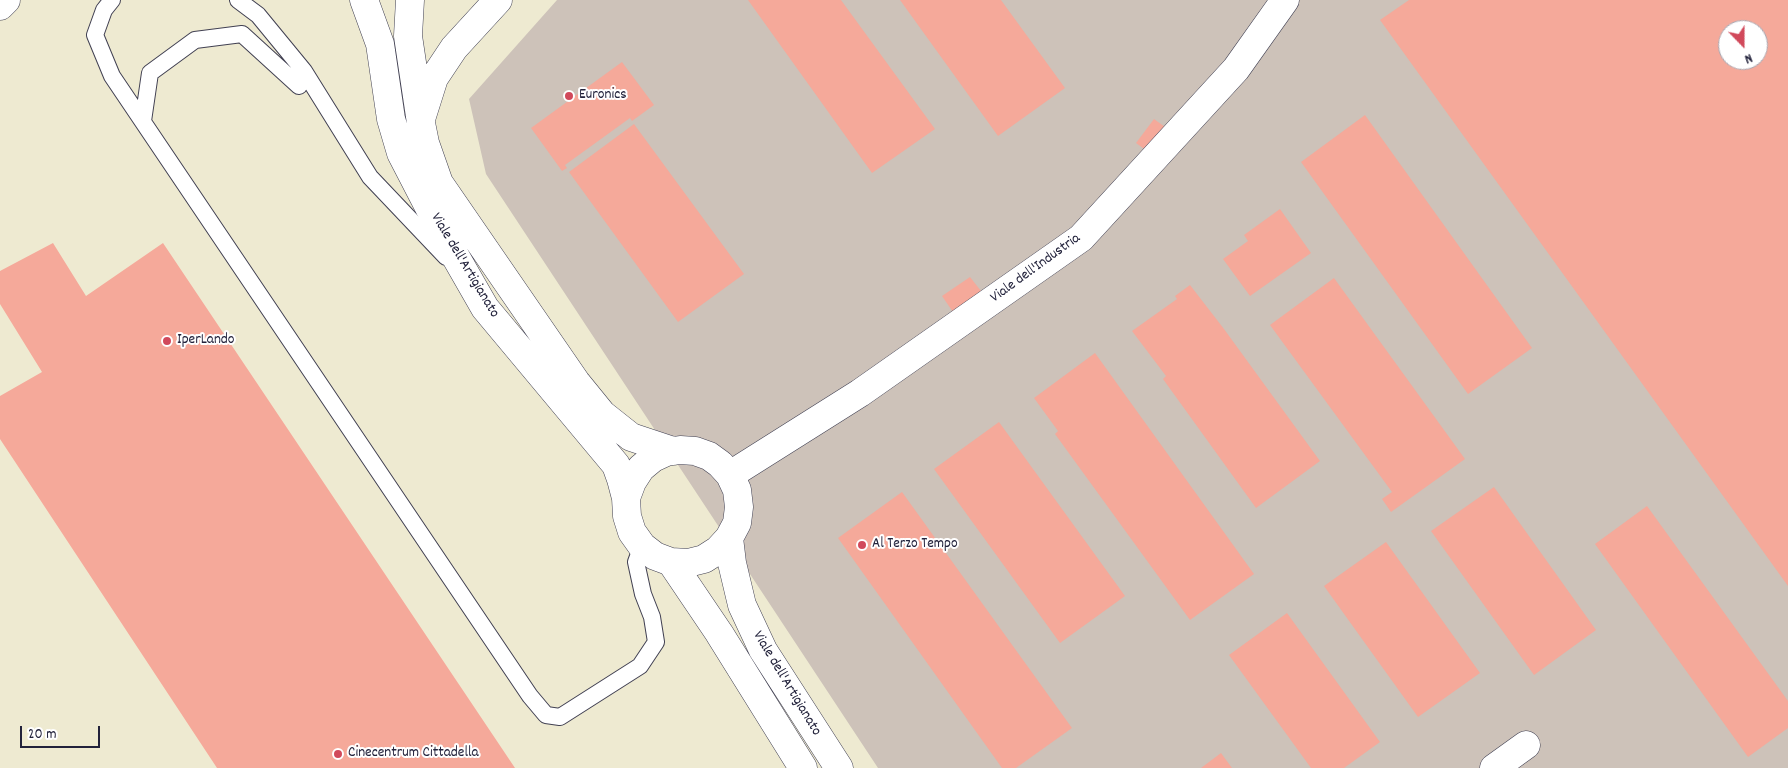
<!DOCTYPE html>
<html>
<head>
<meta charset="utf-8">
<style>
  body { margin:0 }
  #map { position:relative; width:1788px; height:768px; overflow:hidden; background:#eeead1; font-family:Dekko,sans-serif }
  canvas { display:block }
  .north { position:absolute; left:1718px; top:20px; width:50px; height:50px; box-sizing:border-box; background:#fff; border:1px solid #a7a7b1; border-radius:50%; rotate:158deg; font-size:14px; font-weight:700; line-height:20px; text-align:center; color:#22223b }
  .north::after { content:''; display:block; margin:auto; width:18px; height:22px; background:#d1495b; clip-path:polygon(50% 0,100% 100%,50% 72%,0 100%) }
  .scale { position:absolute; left:20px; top:726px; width:80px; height:22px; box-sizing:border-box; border:2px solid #22223b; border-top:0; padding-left:6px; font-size:15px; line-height:18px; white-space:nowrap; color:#22223b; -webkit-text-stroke:4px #fff; paint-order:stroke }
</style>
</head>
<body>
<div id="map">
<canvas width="1788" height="768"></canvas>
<div class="north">N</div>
<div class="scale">20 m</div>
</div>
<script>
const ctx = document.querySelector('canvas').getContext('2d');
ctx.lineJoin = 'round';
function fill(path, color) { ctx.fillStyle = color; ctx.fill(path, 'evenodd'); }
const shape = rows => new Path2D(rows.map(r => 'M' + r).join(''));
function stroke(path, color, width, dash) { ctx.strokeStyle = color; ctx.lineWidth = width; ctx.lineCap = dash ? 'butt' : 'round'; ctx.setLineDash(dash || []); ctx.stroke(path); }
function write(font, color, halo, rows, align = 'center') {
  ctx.font = font + ' Dekko,sans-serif'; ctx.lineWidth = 4; ctx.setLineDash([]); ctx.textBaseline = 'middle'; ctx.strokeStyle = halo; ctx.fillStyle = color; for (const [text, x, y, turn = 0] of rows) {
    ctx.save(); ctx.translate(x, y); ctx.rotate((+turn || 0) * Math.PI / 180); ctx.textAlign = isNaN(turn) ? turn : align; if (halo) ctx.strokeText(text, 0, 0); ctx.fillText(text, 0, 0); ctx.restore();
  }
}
fill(shape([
  [557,0,1788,0,1788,768,878,768,486,174,469,99],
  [1728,30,1758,30,1758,60,1728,60]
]), '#cdc2b9');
fill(shape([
  [748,0,841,0,935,129,872,173],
  [900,0,1001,0,1065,88,998,136],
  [1409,0,1788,0,1788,586,1380,20],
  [1728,30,1758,30,1758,60,1728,60],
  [622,62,654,105,632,121,630,118,565,165,567,168,562,171,531,128],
  [1365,115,1532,348,1468,394,1301,162],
  [1154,119,1165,127,1147,151,1136,143],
  [634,124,744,274,678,322,569,172],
  [1280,209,1311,253,1250,296,1223,259,1248,241,1244,235],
  [53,243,86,296,163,243,515,768,217,768,0,439,0,396,42,372,0,304,0,271],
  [970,277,981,291,953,312,942,296],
  [1334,278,1465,459,1391,512,1382,499,1392,492,1270,325],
  [1190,285,1224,329,1320,461,1256,508,1163,379,1166,376,1132,331,1177,299,1175,296],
  [1095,353,1254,574,1190,620,1055,434,1058,431,1034,398],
  [999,422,1125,596,1060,643,934,469],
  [1494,487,1596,630,1534,675,1431,531],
  [902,492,1072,728,1016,768,1002,768,838,538],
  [1647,506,1788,701,1788,728,1748,757,1595,544],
  [1386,542,1480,673,1418,717,1324,586],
  [1287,613,1380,742,1344,768,1311,768,1229,655],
  [1221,753,1232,768,1201,768]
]), '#f5a99a');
const lane = shape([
  [112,0,104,10,95,35,112,76,530,696,546,715,560,717,640,666,656,642,652,617,643,594,636,562,642,546],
  [238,0,258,15,304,71,370,177,446,257],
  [143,121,150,73,195,40,242,34,299,86]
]);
const street = shape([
  [364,0,380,44,391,119,401,153,446,240,485,308,616,465,621,479,626,498],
  [410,0,408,36,421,123,425,143,439,183,576,382,602,414,631,437,673,451],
  [422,116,434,78,454,48,498,0],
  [730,475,860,393,1081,238,1236,69,1285,0],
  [729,538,718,550,704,559,688,563,671,562,655,556,642,546,632,532,627,516,626,498,632,482,641,468,653,458,666,452,680,450,695,451,709,456,720,464,730,475,737,490,739,507,737,523,729,538,732,563,742,605,763,650,839,768],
  [671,562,719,633,803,768],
  [1494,768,1526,745]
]);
const primary = shape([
  [0,6,6,0]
]);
stroke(lane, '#414052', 18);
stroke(street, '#414052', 29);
stroke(primary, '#414052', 29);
stroke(lane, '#fff', 16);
stroke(street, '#fff', 28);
stroke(primary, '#fff', 28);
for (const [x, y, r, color] of [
  [569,96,5,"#d1495b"],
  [167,341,5,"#d1495b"],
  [862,545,5,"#d1495b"],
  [338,754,5,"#d1495b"]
]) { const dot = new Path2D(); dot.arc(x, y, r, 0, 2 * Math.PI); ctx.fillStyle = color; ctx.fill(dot); stroke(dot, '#fff', 2); }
write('15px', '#22223b', '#fff', [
  ["Euronics",579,96],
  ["IperLando",177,341],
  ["Al Terzo Tempo",872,545],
  ["Cinecentrum Cittadella",348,754]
], 'left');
write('15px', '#22223b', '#fff', [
  ["Viale dell'Artigianato",464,266,59],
  ["Viale dell'Industria",1036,269,-36],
  ["Viale dell'Artigianato",786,684,59]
]);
</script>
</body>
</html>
